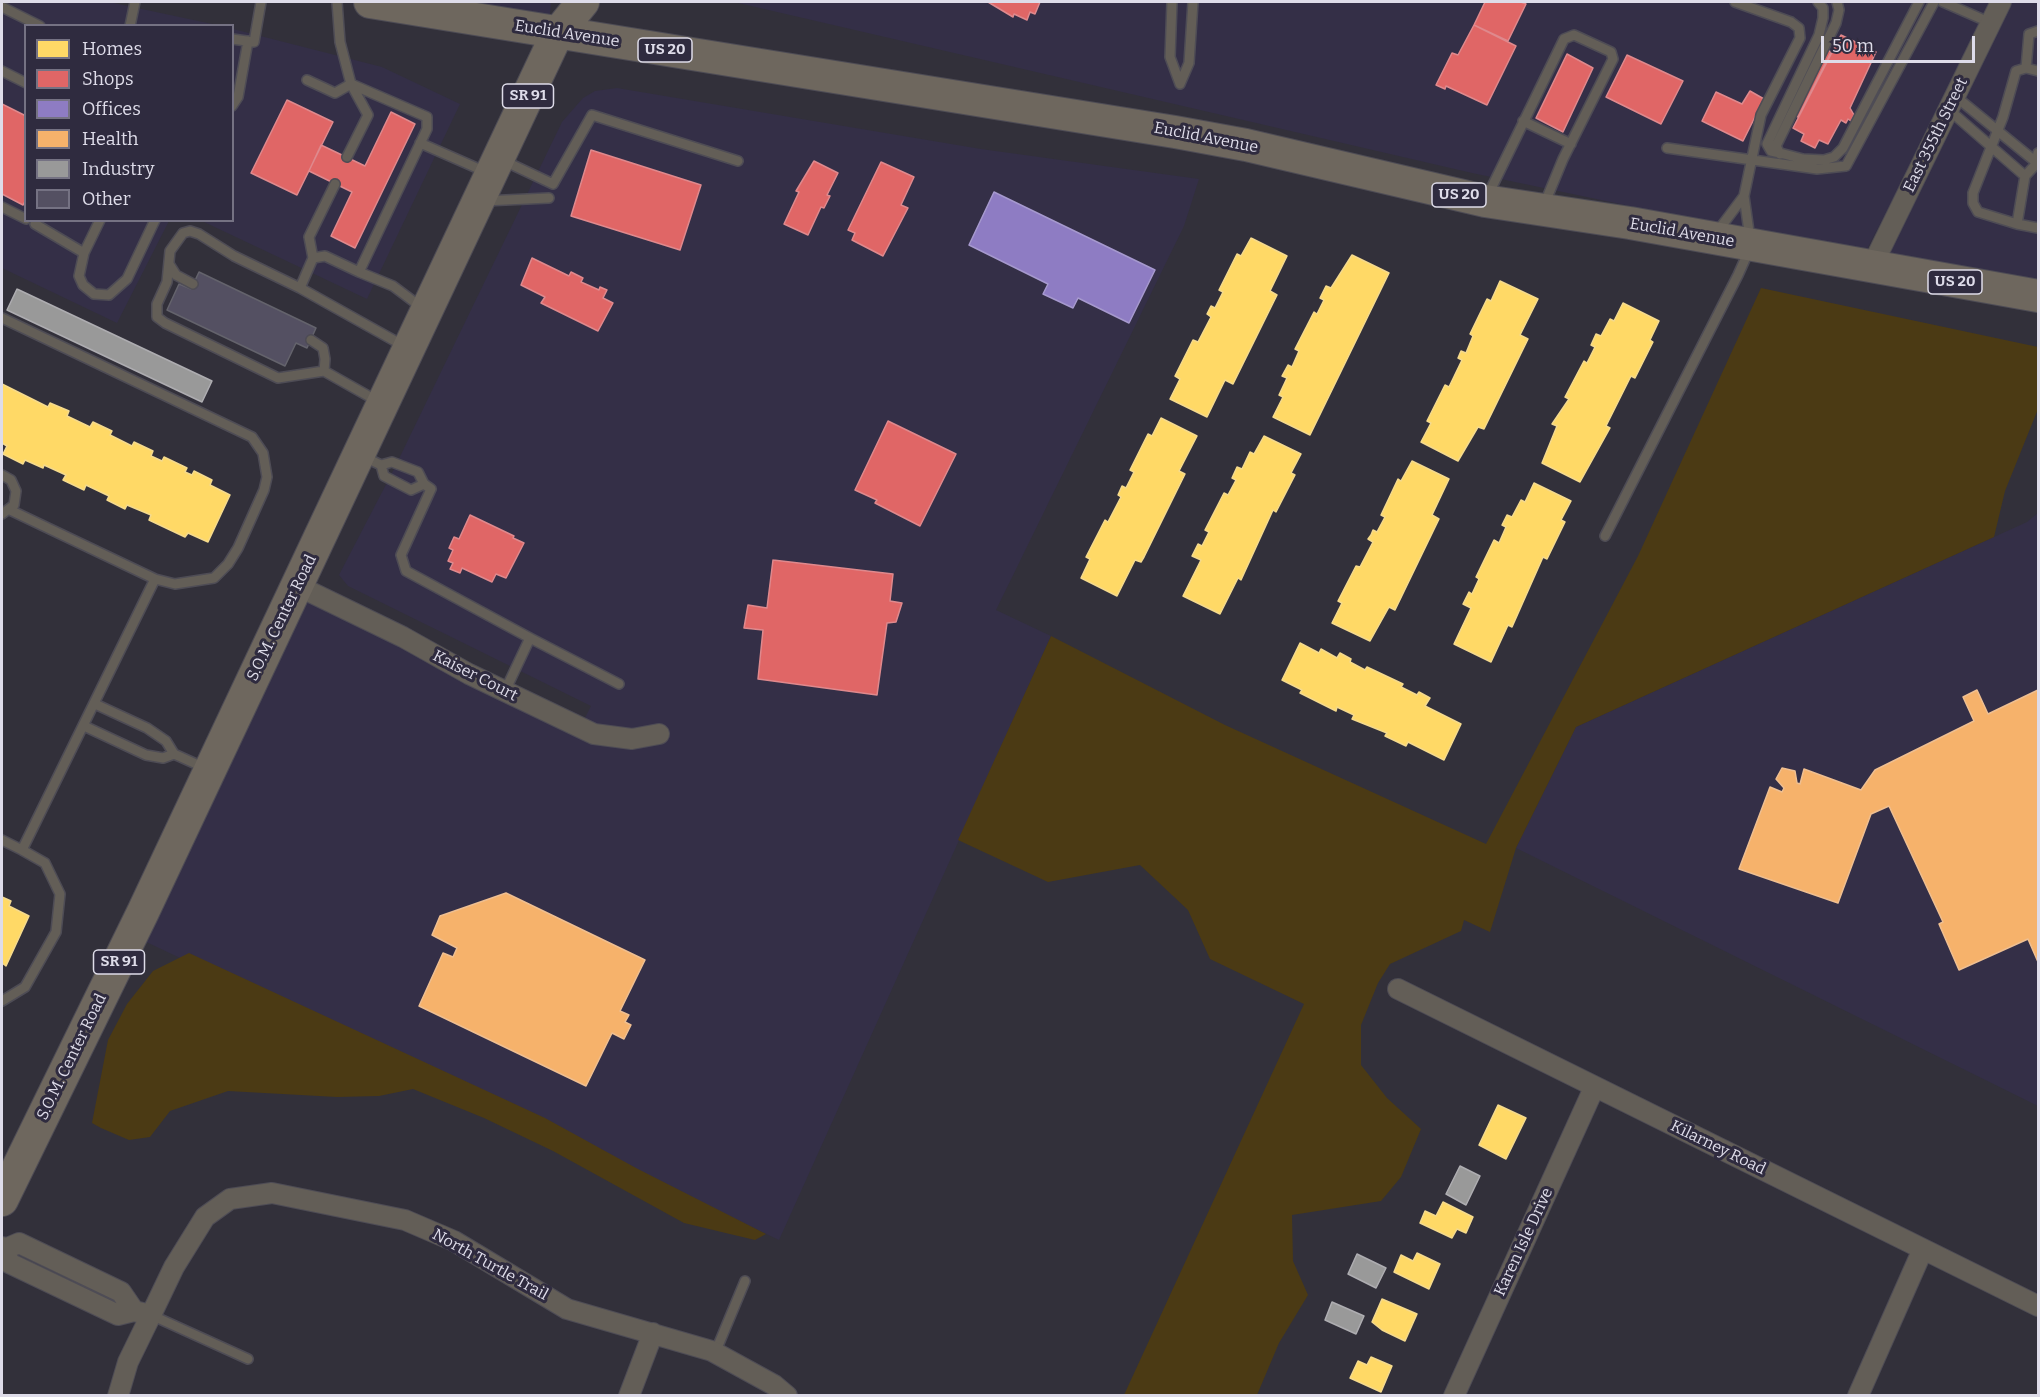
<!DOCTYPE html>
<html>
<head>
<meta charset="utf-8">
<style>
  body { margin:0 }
  #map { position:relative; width:2040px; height:1397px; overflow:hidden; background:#32303a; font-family:Bitter,serif }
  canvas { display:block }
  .frame { position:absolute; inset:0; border:3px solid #dedce9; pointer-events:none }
  .legend { position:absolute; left:24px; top:24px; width:210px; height:198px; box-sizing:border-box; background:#2f2b3f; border:2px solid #757283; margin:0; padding:8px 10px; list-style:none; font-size:18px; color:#dedce9 }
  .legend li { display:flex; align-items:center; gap:12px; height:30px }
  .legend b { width:30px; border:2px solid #757283 }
  .scale { position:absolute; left:1821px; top:36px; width:154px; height:27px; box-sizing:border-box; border:3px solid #dedce9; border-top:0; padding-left:8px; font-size:18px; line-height:21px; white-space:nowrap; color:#dedce9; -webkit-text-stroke:4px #2f2b3f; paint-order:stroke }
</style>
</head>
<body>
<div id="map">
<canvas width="2040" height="1397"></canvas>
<div class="frame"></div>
<ul class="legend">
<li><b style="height:16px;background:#ffd966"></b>Homes</li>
<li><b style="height:16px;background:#e06666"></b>Shops</li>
<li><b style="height:16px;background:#8e7cc3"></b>Offices</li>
<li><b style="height:16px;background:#f6b26b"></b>Health</li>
<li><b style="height:16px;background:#999"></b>Industry</li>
<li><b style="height:16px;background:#545062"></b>Other</li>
</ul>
<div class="scale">50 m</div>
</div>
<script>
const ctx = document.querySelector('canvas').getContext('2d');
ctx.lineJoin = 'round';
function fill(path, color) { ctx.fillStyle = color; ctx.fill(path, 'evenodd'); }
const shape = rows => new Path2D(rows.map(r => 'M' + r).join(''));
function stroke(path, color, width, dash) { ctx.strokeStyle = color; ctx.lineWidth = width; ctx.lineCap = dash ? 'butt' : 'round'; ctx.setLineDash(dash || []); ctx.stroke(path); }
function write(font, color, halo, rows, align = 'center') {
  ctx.font = font + ' Bitter,serif'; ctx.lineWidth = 6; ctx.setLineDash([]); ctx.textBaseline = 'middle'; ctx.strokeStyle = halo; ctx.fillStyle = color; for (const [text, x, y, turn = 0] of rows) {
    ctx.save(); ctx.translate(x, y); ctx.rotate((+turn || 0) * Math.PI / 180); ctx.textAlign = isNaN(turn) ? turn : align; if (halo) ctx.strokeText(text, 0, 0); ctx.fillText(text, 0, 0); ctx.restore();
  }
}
fill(shape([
  [2,2,109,2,217,25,26,26,26,220,169,221,117,323,2,268],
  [407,2,551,2,549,26],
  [734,2,1995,2,1864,255,1472,173],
  [1996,2,2038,2,2038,283,1888,258,2006,14],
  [233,29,382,67,460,104,367,299,202,221,232,220],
  [617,88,981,149,1199,179,1184,226,996,610,1051,636,779,1240,142,940,302,596,578,732,591,706,348,586,339,575,393,471,562,122,583,98,595,91],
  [2038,513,2038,1106,1516,848,1576,727,2027,522]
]), '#342f47');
fill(shape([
  [1761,288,2038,347,2038,409,2005,491,1994,537,1576,727,1516,848,1490,932,1464,920,1461,931,1390,964,1378,983,1361,1025,1361,1065,1387,1098,1421,1129,1401,1177,1381,1201,1292,1215,1293,1261,1308,1295,1279,1343,1257,1395,1124,1395,1304,1004,1210,959,1188,910,1140,865,1048,882,958,840,1051,636,1225,725,1486,844,1638,556],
  [189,953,545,1118,636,1168,766,1234,755,1240,684,1223,553,1151,484,1118,413,1089,379,1096,337,1097,228,1091,170,1111,150,1137,129,1140,101,1128,92,1123,108,1040,127,1004,153,971]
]), '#4b3a14');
const homes = shape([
  [1251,238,1287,256,1270,291,1277,295,1233,384,1225,380,1207,417,1170,399,1180,379,1175,376,1193,340,1198,342,1211,317,1207,314,1211,306,1215,308,1223,292,1219,290,1237,254,1241,256,1251,238],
  [1352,255,1389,273,1310,435,1273,417,1283,397,1279,395,1287,378,1282,376,1288,365,1292,367,1299,351,1295,349,1314,312,1317,314,1324,300,1320,298,1326,286,1331,288,1352,255],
  [1500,281,1538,299,1520,335,1528,339,1484,429,1478,427,1458,461,1421,442,1431,423,1427,421,1445,385,1449,387,1462,360,1458,358,1461,351,1466,353,1473,336,1470,334,1487,299,1491,301,1500,281],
  [1623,303,1659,321,1650,340,1653,342,1635,378,1631,376,1606,426,1610,428,1580,482,1542,463,1557,426,1552,424,1569,399,1565,397,1584,361,1587,363,1595,347,1591,345,1596,334,1601,336,1610,319,1614,321,1623,303],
  [2,384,48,407,50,403,69,411,67,416,90,427,93,422,112,431,110,435,132,446,134,442,153,451,151,456,162,461,164,457,187,468,185,472,192,475,194,471,212,480,210,485,230,495,208,542,188,533,185,537,149,520,151,515,127,505,125,509,107,500,109,496,86,485,84,490,63,480,66,475,44,465,43,468,25,460,23,464,3,454,7,446,2,443,2,384],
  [1161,418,1197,436,1179,471,1185,474,1144,557,1141,562,1135,560,1117,596,1081,578,1090,559,1086,557,1105,520,1108,522,1121,497,1118,495,1122,486,1126,488,1134,472,1130,470,1148,434,1152,436,1161,418],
  [1264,436,1301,454,1291,473,1295,475,1276,512,1273,510,1241,580,1238,578,1220,614,1183,596,1201,560,1192,556,1198,544,1202,546,1209,532,1205,530,1224,493,1228,495,1236,480,1232,478,1237,467,1242,469,1250,452,1254,454,1264,436],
  [1412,461,1449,479,1432,515,1439,519,1395,610,1389,607,1370,641,1332,623,1342,603,1338,601,1356,566,1360,567,1373,542,1368,539,1371,535,1373,530,1377,532,1385,517,1381,515,1398,479,1401,481,1412,461],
  [1534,483,1571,501,1561,520,1565,522,1547,559,1543,557,1512,627,1508,625,1491,662,1454,644,1471,608,1463,604,1469,592,1472,594,1479,579,1476,577,1494,540,1499,543,1506,527,1502,525,1507,515,1512,517,1521,500,1525,502,1534,483],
  [1300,643,1319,653,1321,649,1337,658,1340,653,1351,659,1350,662,1365,670,1367,667,1403,684,1401,687,1417,695,1419,692,1430,698,1425,706,1461,724,1444,760,1408,742,1406,746,1385,736,1387,733,1352,719,1354,715,1337,707,1336,711,1300,693,1302,690,1282,680,1300,643],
  [2,897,11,901,9,906,29,916,6,966,2,963,2,897],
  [1498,1105,1526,1118,1506,1159,1479,1145,1498,1105],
  [1443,1202,1473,1217,1466,1233,1457,1229,1452,1238,1420,1223,1425,1211,1436,1216,1443,1202],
  [1417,1253,1440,1264,1429,1289,1394,1272,1401,1255,1413,1261,1417,1253],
  [1382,1299,1417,1314,1405,1341,1382,1330,1372,1322,1382,1299],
  [1371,1357,1392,1366,1381,1392,1350,1378,1358,1361,1367,1365,1371,1357]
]);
fill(homes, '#ffd966');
stroke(homes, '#f5da8d', 1.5);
const shops = shape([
  [988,2,1040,2,1035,14,1030,12,1027,20,1014,14,1013,17,988,2],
  [1485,2,1521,2,1526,4,1508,41,1474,25,1485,2],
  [1474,25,1516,46,1487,105,1446,86,1445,89,1436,85,1452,53,1458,55,1474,25],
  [1841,35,1876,52,1850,108,1854,115,1851,121,1848,119,1846,123,1841,120,1828,144,1819,140,1815,148,1801,141,1804,134,1793,128,1841,35],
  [1813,43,1831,52,1798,117,1782,109,1813,43],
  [1567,54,1593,68,1563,132,1536,118,1567,54],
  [1627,55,1683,81,1661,124,1606,97,1627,55],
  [1750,91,1764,99,1743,141,1702,121,1716,92,1742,104,1750,91],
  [287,100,333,122,297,195,251,173,287,100],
  [2,104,26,116,26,200,23,205,2,194,2,104],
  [391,112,415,124,355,248,331,236,352,192,309,171,321,145,365,166,391,112],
  [591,150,701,185,680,250,571,216,591,150],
  [814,161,838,173,827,195,830,196,824,208,821,207,808,235,784,224,799,192,796,191,814,161],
  [881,162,914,177,901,205,908,208,883,256,852,240,855,233,848,230,881,162],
  [532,258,569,276,571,272,583,278,581,282,599,290,600,287,607,290,603,298,613,303,598,331,541,303,545,297,521,285,532,258],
  [888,421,956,454,920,526,875,503,877,500,855,490,888,421],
  [470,515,514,536,513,538,524,543,506,578,496,574,492,582,462,568,460,573,450,569,453,563,448,561,453,550,449,548,454,537,459,539,470,515],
  [773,560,893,574,890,601,902,603,896,622,887,623,877,695,758,679,763,630,744,628,748,605,767,608,773,560]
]);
fill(shops, '#e06666');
stroke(shops, '#df898d', 1.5);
const offices = shape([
  [994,192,1155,270,1129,323,1078,298,1073,308,1043,294,1048,284,969,245,994,192]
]);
fill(offices, '#8e7cc3');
stroke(offices, '#a699ce', 1.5);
const health = shape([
  [1977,690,1988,714,2038,690,2038,962,2028,939,1959,970,1939,924,1943,922,1889,806,1871,814,1838,903,1739,869,1770,787,1782,792,1784,788,1776,779,1782,768,1795,771,1797,783,1800,784,1804,769,1861,790,1875,770,1974,721,1963,697,1977,690],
  [506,893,645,960,620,1011,629,1015,625,1022,631,1025,624,1039,612,1033,586,1086,419,1006,443,953,453,957,457,948,432,935,440,916,506,893]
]);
fill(health, '#f6b26b');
stroke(health, '#efbf91', 1.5);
const industry = shape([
  [17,289,212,381,202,402,7,310,17,289],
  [1460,1166,1480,1176,1466,1205,1446,1194,1460,1166],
  [1357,1254,1386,1268,1376,1288,1348,1274,1357,1254],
  [1332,1302,1364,1316,1356,1334,1325,1320,1332,1302]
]);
fill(industry, '#999');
stroke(industry, '#aeadb1', 1.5);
const building = shape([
  [199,272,316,328,307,348,296,343,285,366,167,310,179,284,191,289,199,272]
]);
fill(building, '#545062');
stroke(building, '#64636c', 1.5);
const service = shape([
  [337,2,340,42,351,84,427,117,427,129,359,272,393,286,421,307],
  [1172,2,1170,57,1180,84],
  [1818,2,1823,8,1823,18,1819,35,1767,144,1771,151,1780,153,1803,159,1824,160,1834,157,1843,148,1919,2],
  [1943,2,1991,23],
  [2,7,40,26],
  [130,26,135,2],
  [232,39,254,42,261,2],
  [2026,68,2029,34,2038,31],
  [2,71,26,83],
  [307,80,335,93,351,84,368,115,347,157],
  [1180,84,1189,63,1193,2],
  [1955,96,2036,162,2038,153],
  [232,106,238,97,248,41],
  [1948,109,2025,176],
  [1523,121,1571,144],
  [420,143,486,172],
  [1667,148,1817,169,1846,166,1934,2],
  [1780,154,1776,146,1779,140,1836,23,1839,10,1837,2],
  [502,160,553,184,592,115,738,161],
  [2038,162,2025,176,2017,224,2038,228],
  [1488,195,1564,39,1574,35,1611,52,1613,59,1563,159,1544,205],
  [484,201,549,198],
  [2,207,26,219],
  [35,224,84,253,100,220],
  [2017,224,1978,212,1973,203,1973,193,2003,117,2016,71,2026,68,2038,71],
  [1717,232,1744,196],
  [84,253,79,276,83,285,94,294,109,295,127,279,155,220],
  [313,258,309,237,335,184],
  [169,264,176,275,193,284],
  [300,288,313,258,325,256,359,272],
  [2,318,252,437,263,453,267,477,264,490,238,548,228,564,214,578,175,584,155,579],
  [311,340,323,348,325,359,324,371],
  [379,402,324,371,278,378,165,323,157,317,157,304,167,282,170,251,183,233,190,231,199,234,234,256,300,288,404,346],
  [362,456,381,465,392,462,418,472,424,484,411,490,384,476,381,465],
  [2,475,11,480,16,491,14,505,2,514],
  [424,484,431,489,401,555,406,571,530,638,505,691],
  [1605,536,1738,275,1751,246,1744,196,1761,115,1800,38,1799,28,1791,22,1735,2],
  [530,638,619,684],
  [95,704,147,728,166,741,174,754,205,768],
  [84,726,146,755,163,758,174,754],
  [2,840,22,850,155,579,10,510],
  [2,1001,25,987,56,932,60,894,45,863,22,850],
  [151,1315,248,1359],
  [715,1353,745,1281]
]);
const minor = shape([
  [1871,268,2001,2],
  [298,586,403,637,469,674,594,734,632,739,659,734],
  [1398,989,2038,1306],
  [2,1247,5,1249,9,1263,118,1315,134,1311,151,1315,174,1267,205,1217,230,1199,272,1193,405,1220,454,1241,567,1309,712,1351,774,1385,787,1396],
  [5,1249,19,1243,121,1292,134,1311],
  [118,1396,128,1362,151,1315],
  [629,1396,653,1333],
  [1454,1396,1594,1088],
  [1858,1396,1923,1249]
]);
const primary = shape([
  [370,2,1175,132,1246,145,1485,201,1630,223,2038,296],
  [2,1200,143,912,557,34,583,2]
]);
stroke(service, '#4e4c55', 12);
stroke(minor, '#4e4c55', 22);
stroke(primary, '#4e4c55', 34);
stroke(service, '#635e57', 9);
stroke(minor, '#635e57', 20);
stroke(primary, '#6e675e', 32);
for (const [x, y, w] of [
  [665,50,54],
  [528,96,51],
  [1459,195,54],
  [1955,282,54],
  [119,962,51]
]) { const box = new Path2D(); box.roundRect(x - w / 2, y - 12, w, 24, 4.5); ctx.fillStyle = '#2f2b3f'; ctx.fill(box); stroke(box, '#dedce9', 1.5); }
write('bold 15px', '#dedce9', null, [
  ["US 20",665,50],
  ["SR 91",528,96],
  ["US 20",1459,195],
  ["US 20",1955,282],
  ["SR 91",119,962]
]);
write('16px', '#dedce9', '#2f2b3f', [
  ["Euclid Avenue",567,34,9],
  ["East 355th Street",1936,135,-64],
  ["Euclid Avenue",1206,138,11],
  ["Euclid Avenue",1682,233,10],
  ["S.O.M. Center Road",282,618,-64],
  ["Kaiser Court",475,676,27],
  ["S.O.M. Center Road",72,1057,-64],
  ["Kilarney Road",1718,1148,26],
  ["Karen Isle Drive",1524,1242,-65],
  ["North Turtle Trail",490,1265,29]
]);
</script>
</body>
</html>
